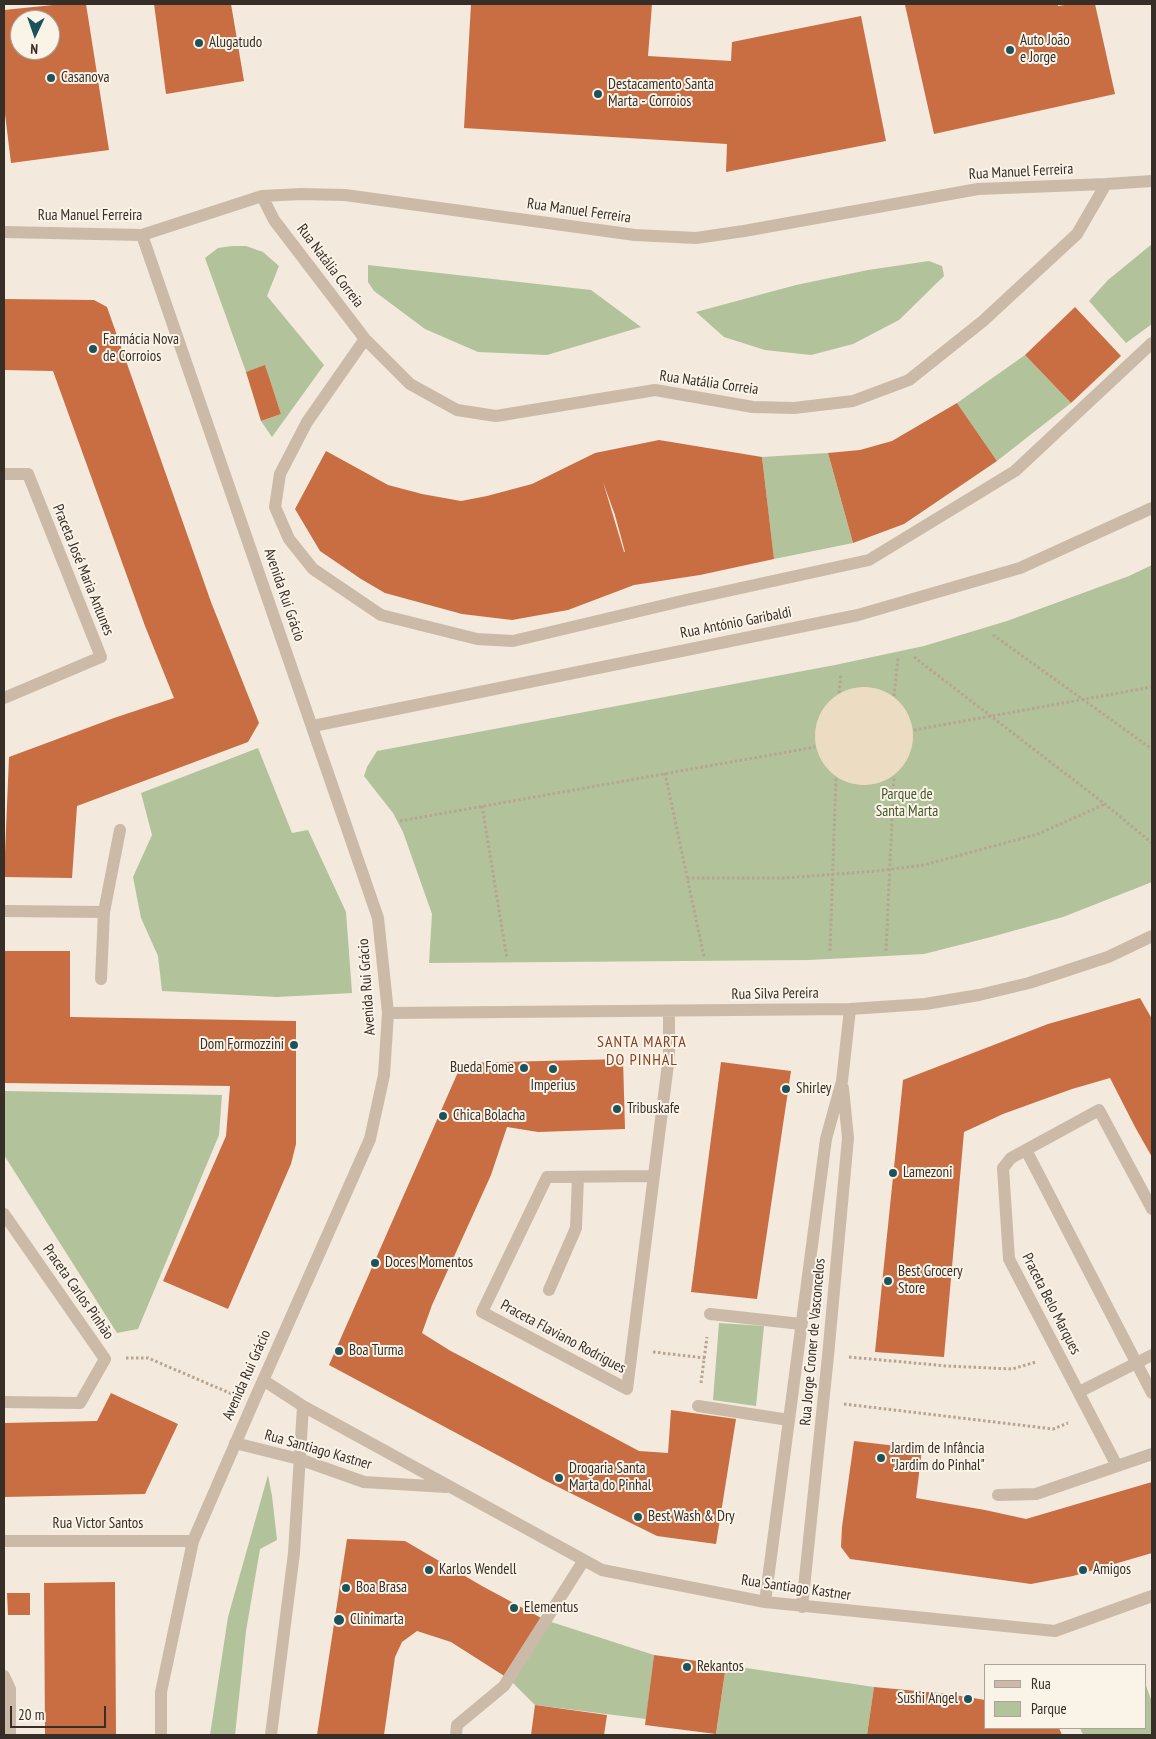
<!DOCTYPE html>
<html>
<head>
<meta charset="utf-8">
<style>
  body { margin:0 }
  #map { position:relative; width:1156px; height:1739px; overflow:hidden; background:#f3e9dc; font-family:"PT Sans Narrow",sans-serif }
  canvas { display:block }
  .frame { position:absolute; inset:0; border:5px solid #382e28; pointer-events:none }
  .legend { position:absolute; left:984px; top:1664px; width:162px; height:65px; box-sizing:border-box; background:#faf3e8; border:1px solid #aca49b; margin:0; padding:6px 9px; list-style:none; font-size:15px; color:#382e28 }
  .legend li { display:flex; align-items:center; gap:10px; height:25px }
  .legend b { width:25px; border:1px solid #aca49b }
  .north { position:absolute; left:10px; top:10px; width:50px; height:50px; box-sizing:border-box; background:#faf3e8; border:1px solid #aca49b; border-radius:50%; rotate:183deg; font-size:14px; font-weight:700; line-height:20px; text-align:center; color:#382e28 }
  .north::after { content:''; display:block; margin:auto; width:18px; height:22px; background:#1c525a; clip-path:polygon(50% 0,100% 100%,50% 72%,0 100%) }
  .scale { position:absolute; left:10px; top:1706px; width:96px; height:22px; box-sizing:border-box; border:2px solid #382e28; border-top:0; padding-left:6px; font-size:15px; line-height:18px; white-space:nowrap; color:#382e28; -webkit-text-stroke:4px #faf3e8; paint-order:stroke }
</style>
</head>
<body>
<div id="map">
<canvas width="1156" height="1739"></canvas>
<div class="frame"></div>
<ul class="legend">
<li><b style="height:6px;background:#cbbaa7"></b>Rua</li>
<li><b style="height:14px;background:#b2c29b"></b>Parque</li>
</ul>
<div class="north">N</div>
<div class="scale">20 m</div>
</div>
<script>
const ctx = document.querySelector('canvas').getContext('2d');
ctx.lineJoin = 'round';
function fill(path, color) { ctx.fillStyle = color; ctx.fill(path, 'evenodd'); }
const shape = rows => new Path2D(rows.map(r => 'M' + r).join(''));
function stroke(path, color, width, dash) { ctx.strokeStyle = color; ctx.lineWidth = width; ctx.lineCap = dash ? 'butt' : 'round'; ctx.setLineDash(dash || []); ctx.stroke(path); }
function write(font, color, halo, rows, align = 'center') {
  ctx.font = font + ' "PT Sans Narrow",sans-serif'; ctx.lineWidth = 4; ctx.setLineDash([]); ctx.textBaseline = 'middle'; ctx.strokeStyle = halo; ctx.fillStyle = color; for (const [text, x, y, turn = 0] of rows) {
    ctx.save(); ctx.translate(x, y); ctx.rotate((+turn || 0) * Math.PI / 180); ctx.textAlign = isNaN(turn) ? turn : align; if (halo) ctx.strokeText(text, 0, 0); ctx.fillText(text, 0, 0); ctx.restore();
  }
}
fill(shape([
  [1152,244,1152,324,1126,343,1089,301,1108,280],
  [232,246,246,246,263,252,279,266,267,296,324,365,272,437,261,421,281,414,265,366,246,372,205,258,218,248],
  [929,261,942,266,944,276,899,320,853,344,811,355,765,350,724,337,696,312,796,285,868,270],
  [368,265,591,290,641,327,547,355,478,352,425,329,374,291,368,282],
  [1025,355,1071,403,997,461,957,403],
  [828,453,853,543,774,559,762,457],
  [1152,565,1152,882,1063,917,991,937,924,954,809,960,429,963,432,914,403,832,393,813,364,776,367,767,377,751,835,665,924,646,1007,621,1129,576],
  [258,748,292,833,308,830,346,912,352,993,277,997,162,991,158,956,141,918,133,877,152,835,141,793],
  [4,1091,222,1095,219,1135,138,1329,117,1333,4,1155],
  [719,1323,764,1326,756,1406,713,1400],
  [268,1475,272,1496,277,1540,260,1549,246,1631,235,1735,210,1735,228,1617],
  [545,1620,654,1655,646,1719,535,1705,509,1679],
  [726,1665,874,1687,867,1735,716,1735],
  [1145,1683,1152,1702,1152,1735,1083,1735,1080,1728,1145,1728]
]), '#b2c29b');
fill(shape([
  '815 736a49 49 0 1 1 98 0a49 49 0 1 1-98 0Z'
]), '#ebdcc2');
fill(shape([
  [63,4,86,4,109,150,11,163,4,106,4,10],
  [20,20,50,20,50,50,20,50],
  [154,4,231,4,244,81,166,94],
  [471,4,652,4,648,56,731,61,732,42,861,16,886,141,726,172,727,144,464,128],
  [909,4,1058,4,1058,6,1071,4,1095,4,1115,94,934,134,905,5],
  [4,299,94,300,107,307,211,602,259,723,248,742,77,806,72,878,4,877,9,757,114,718,174,698,145,626,53,371,4,370],
  [1075,307,1121,356,1071,403,1025,355],
  [265,365,281,414,261,421,246,372],
  [957,403,997,461,904,524,853,543,828,453,860,450,892,441],
  [659,440,762,457,774,559,700,575,634,585,568,610,512,620,462,614,385,593,361,579,320,551,295,509,326,451,388,485,422,494,461,501,487,496,532,484,595,453],
  [603,482,615,515,625,552,624,552],
  [4,951,70,951,70,1017,296,1021,296,1144,291,1164,228,1309,163,1281,226,1136,230,1086,4,1083],
  [1140,998,1152,1019,1152,1157,1135,1127,1110,1078,1072,1089,1003,1114,964,1132,944,1357,875,1352,903,1080,1048,1024],
  [623,1059,625,1129,538,1132,507,1127,491,1175,432,1305,422,1333,449,1350,639,1451,668,1453,671,1410,736,1419,716,1544,657,1536,544,1480,329,1365,462,1063],
  [721,1062,791,1071,757,1299,691,1292],
  [111,1393,178,1424,145,1494,4,1497,4,1423,97,1421],
  [854,1441,922,1449,916,1498,985,1510,1026,1519,1152,1482,1152,1553,1073,1576,1031,1584,850,1559,841,1547,842,1527],
  [347,1539,405,1541,482,1586,545,1620,509,1679,451,1642,417,1631,402,1642,395,1657,384,1735,317,1735],
  [115,1582,116,1735,45,1735,44,1583],
  [7,1593,30,1593,30,1615,8,1615],
  [654,1655,726,1665,716,1734,645,1725],
  [874,1687,949,1694,985,1700,985,1728,1059,1728,1062,1735,867,1735],
  [535,1705,607,1715,604,1735,531,1735]
]), '#c96d43');
stroke(shape([
  [993,635,1152,749],
  [914,657,1105,804,1152,843],
  [839,693,841,673],
  [894,696,898,658],
  [914,730,1152,687],
  [665,773,704,957],
  [482,806,507,959],
  [400,821,815,747],
  [687,878,785,878,877,871,924,865,1038,834,1105,804],
  [830,951,836,777],
  [886,951,894,776],
  [653,1352,705,1358],
  [849,1357,947,1366,1012,1369,1036,1362],
  [126,1358,148,1358,232,1394],
  [701,1383,707,1337],
  [844,1404,1053,1429,1068,1423]
]), '#b7a491', 3, [2.5, 2.5]);
stroke(shape([
  [262,196,274,220,365,339,410,384,457,410,496,416,655,390,753,407,794,408,853,401,909,380,983,321,1077,234,1106,184],
  [4,232,142,235,262,196,301,194,345,195,635,235,696,238,744,231,978,189,1106,184,1152,181],
  [142,235,378,918,388,1013,384,1075,370,1139,253,1403,193,1541,161,1692,161,1735],
  [365,339,307,422,280,474,275,507,289,539,313,569,381,615,477,639,513,641,686,600,869,560,1015,471,1152,343],
  [4,474,28,474,101,657,4,698],
  [313,726,858,615,1020,568,1152,508],
  [4,911,104,912,101,979],
  [104,912,120,830],
  [388,1013,850,1009,925,1004,979,995,1029,983,1108,957,1152,936],
  [1026,1150,1152,1393],
  [653,1176,547,1177,482,1312,627,1389,669,1056,669,1011],
  [4,1214,105,1359,80,1403,4,1402],
  [549,1290,576,1228,578,1177],
  [710,1314,801,1324],
  [263,1380,303,1406,602,1570,765,1602,1055,1631,1152,1596],
  [1079,1392,1152,1355],
  [698,1406,789,1420],
  [235,1443,299,1459,364,1482,446,1487],
  [1117,1466,1009,1259,1003,1168,1011,1158,1099,1110,1152,1209],
  [998,1495,1036,1494,1152,1454],
  [4,1541,193,1541],
  [765,1602,826,1139,842,1081,850,1009],
  [802,1607,828,1356,848,1138,843,1088],
  [4,1676,10,1689,10,1735],
  [271,1735,294,1553,303,1406],
  [456,1735,457,1725,504,1686,584,1560]
]), '#cbbaa7', 12);
for (const [x, y, r, color] of [
  [199,43,5,"#1c525a"],
  [1010,50,5,"#1c525a"],
  [51,78,5,"#1c525a"],
  [598,94,5,"#1c525a"],
  [93,349,5,"#1c525a"],
  [294,1045,5,"#1c525a"],
  [524,1068,5,"#1c525a"],
  [553,1069,5,"#1c525a"],
  [786,1089,5,"#1c525a"],
  [617,1109,5,"#1c525a"],
  [443,1116,5,"#1c525a"],
  [893,1173,5,"#1c525a"],
  [375,1263,5,"#1c525a"],
  [888,1281,5,"#1c525a"],
  [339,1351,5,"#1c525a"],
  [881,1458,5,"#1c525a"],
  [559,1478,5,"#1c525a"],
  [638,1517,5,"#1c525a"],
  [429,1570,5,"#1c525a"],
  [1083,1570,5,"#1c525a"],
  [346,1588,5,"#1c525a"],
  [514,1608,5,"#1c525a"],
  [339,1620,6,"#1c525a"],
  [687,1667,5,"#1c525a"],
  [968,1699,5,"#1c525a"]
]) { const dot = new Path2D(); dot.arc(x, y, r, 0, 2 * Math.PI); ctx.fillStyle = color; ctx.fill(dot); stroke(dot, '#faf3e8', 2); }
write('15px', '#382e28', '#faf3e8', [
  ["Auto João",1020,41],
  ["e Jorge",1020,58],
  ["Alugatudo",209,43],
  ["Casanova",61,78],
  ["Destacamento Santa",608,85],
  ["Marta - Corroios",608,102],
  ["Farmácia Nova",103,340],
  ["de Corroios",103,357],
  ["Dom Formozzini",284,1045,"right"],
  ["Bueda Fome",514,1068,"right"],
  ["Imperius",553,1086,"center"],
  ["Shirley",796,1089],
  ["Tribuskafe",627,1109],
  ["Chica Bolacha",453,1116],
  ["Lamezoni",903,1173],
  ["Doces Momentos",385,1263],
  ["Best Grocery",898,1272],
  ["Store",898,1289],
  ["Boa Turma",349,1351],
  ["Jardim de Infância",891,1449],
  ["\"Jardim do Pinhal\"",891,1466],
  ["Drogaria Santa",569,1469],
  ["Marta do Pinhal",569,1486],
  ["Best Wash & Dry",648,1517],
  ["Karlos Wendell",439,1570],
  ["Amigos",1093,1570],
  ["Boa Brasa",356,1588],
  ["Elementus",524,1608],
  ["Clinimarta",350,1620],
  ["Rekantos",697,1667],
  ["Sushi Angel",958,1699,"right"]
], 'left');
write('15px', '#382e28', '#faf3e8', [
  ["Rua Manuel Ferreira",1021,172,-3],
  ["Rua Manuel Ferreira",579,211,8],
  ["Rua Manuel Ferreira",90,216],
  ["Rua Natália Correia",330,266,53],
  ["Rua Natália Correia",709,383,8],
  ["Praceta José Maria Antunes",83,570,68],
  ["Avenida Rui Grácio",284,595,71],
  ["Rua António Garibaldi",736,623,-11],
  ["Avenida Rui Grácio",367,987,-94],
  ["Rua Silva Pereira",775,994,-1],
  ["Praceta Carlos Pinhão",78,1292,55],
  ["Praceta Belo Marques",1051,1304,63],
  ["Praceta Flaviano Rodrigues",563,1337,28],
  ["Rua Jorge Croner de Vasconcelos",813,1342,-85],
  ["Avenida Rui Grácio",247,1375,-66],
  ["Rua Santiago Kastner",318,1450,16],
  ["Rua Victor Santos",98,1524],
  ["Rua Santiago Kastner",796,1588,8]
]);
write('15px', '#44572b', '#faf3e8', [
  ["Parque de",907,795],
  ["Santa Marta",907,812]
]);
ctx.letterSpacing = '1px';
write('16px', '#893f1f', '#faf3e8', [
  ["SANTA MARTA",642,1042],
  ["DO PINHAL",642,1060]
]);
ctx.letterSpacing = '0px';
</script>
</body>
</html>
